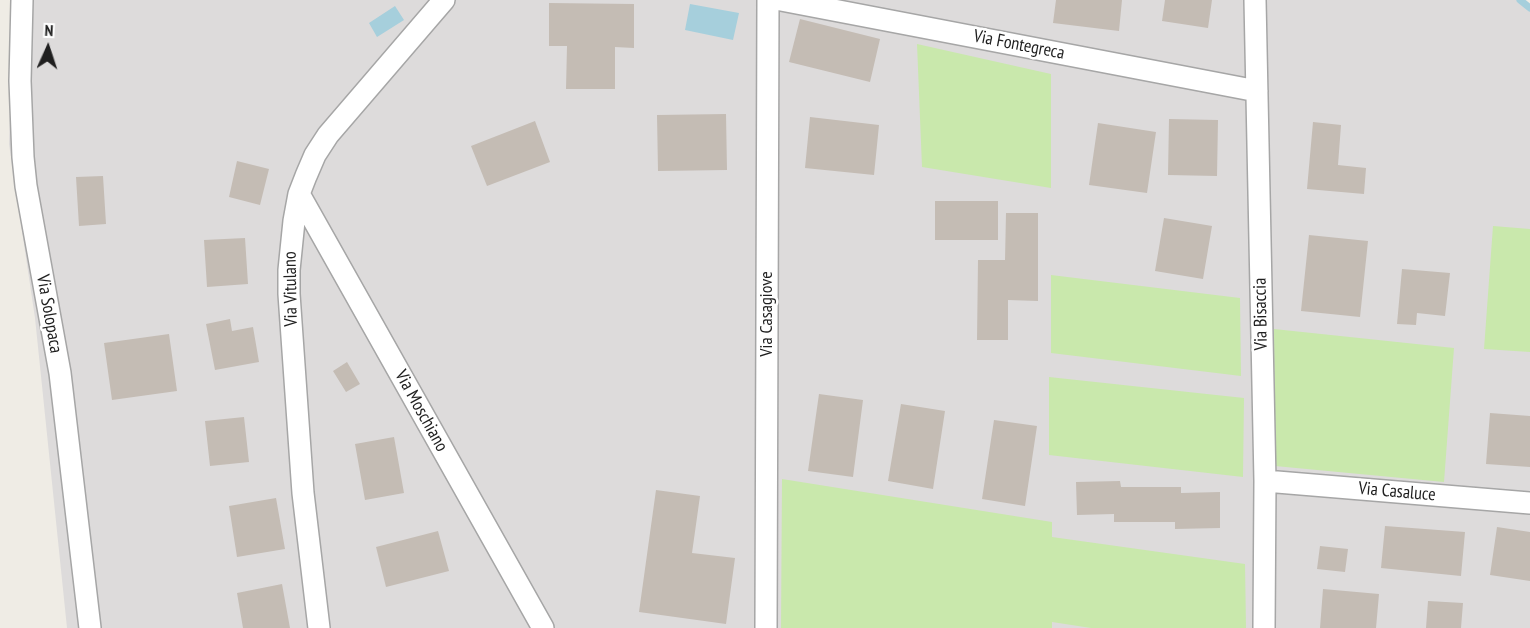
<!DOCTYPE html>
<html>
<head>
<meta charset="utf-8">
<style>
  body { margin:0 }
  #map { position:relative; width:1530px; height:628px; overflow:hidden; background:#efece5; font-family:"PT Sans Narrow",sans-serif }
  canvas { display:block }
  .north { position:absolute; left:18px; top:18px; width:60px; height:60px; -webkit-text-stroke:4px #fff; paint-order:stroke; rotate:3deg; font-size:16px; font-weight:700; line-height:24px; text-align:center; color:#1f1f1f }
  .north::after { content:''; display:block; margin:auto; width:21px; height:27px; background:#1f1f1f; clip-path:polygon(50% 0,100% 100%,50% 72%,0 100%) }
</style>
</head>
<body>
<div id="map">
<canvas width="1530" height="628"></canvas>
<div class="north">N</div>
</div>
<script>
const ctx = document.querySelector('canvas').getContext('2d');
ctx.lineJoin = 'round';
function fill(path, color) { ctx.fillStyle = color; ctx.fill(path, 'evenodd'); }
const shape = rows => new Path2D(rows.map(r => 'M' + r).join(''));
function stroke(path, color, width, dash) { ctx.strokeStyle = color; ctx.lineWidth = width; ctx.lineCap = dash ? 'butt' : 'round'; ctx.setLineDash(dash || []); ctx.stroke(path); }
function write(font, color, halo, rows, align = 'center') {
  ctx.font = font + ' "PT Sans Narrow",sans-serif'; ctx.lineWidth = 5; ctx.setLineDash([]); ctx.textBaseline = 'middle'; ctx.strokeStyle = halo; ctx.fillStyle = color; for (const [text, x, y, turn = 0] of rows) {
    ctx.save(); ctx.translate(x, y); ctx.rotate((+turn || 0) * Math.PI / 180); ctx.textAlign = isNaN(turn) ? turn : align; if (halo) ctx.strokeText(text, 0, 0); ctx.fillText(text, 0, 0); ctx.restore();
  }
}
fill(shape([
  [13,0,1520,0,1530,8,1530,628,67,628,35,318,9,144]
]), '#dddbdb');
fill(shape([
  [917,44,1051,74,1051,188,922,167],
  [1493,226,1530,229,1530,352,1484,349],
  [1051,275,1240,298,1241,376,1051,353],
  [1274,329,1454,348,1444,482,1275,466],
  [1049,377,1244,398,1243,477,1049,455],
  [782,479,1052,522,1052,537,1245,564,1246,628,1091,628,1052,622,1052,628,781,628]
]), '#c9e8ac');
fill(shape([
  [690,4,739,13,733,40,685,30],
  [395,6,404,20,377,37,369,23]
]), '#a6cfdc');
stroke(shape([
  [1520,0,1530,8]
]), '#a6cfdc', 7);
fill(shape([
  [1056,0,1122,0,1119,31,1053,23],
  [1165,0,1212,0,1208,28,1162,21],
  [549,3,634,4,634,48,615,47,615,89,566,89,567,46,549,46],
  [800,19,880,39,870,82,789,62],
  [726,114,727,170,658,171,657,115],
  [810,117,879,125,874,175,805,168],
  [1169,119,1218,120,1217,176,1168,175],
  [535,121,550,162,487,186,471,146],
  [1313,122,1341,125,1338,165,1366,168,1364,194,1307,189],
  [1098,123,1156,132,1147,193,1089,185],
  [237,161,269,169,260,205,229,197],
  [103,176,106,224,79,226,76,177],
  [935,201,998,201,998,240,935,240],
  [1006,213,1038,213,1038,301,1008,300,1008,340,977,340,978,260,1005,260],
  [1164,218,1212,226,1203,279,1155,271],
  [1309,235,1368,241,1360,317,1301,311],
  [245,238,248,284,207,287,204,240],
  [1402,269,1450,273,1445,316,1417,313,1416,325,1397,324],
  [230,319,232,331,253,327,259,362,215,370,206,324],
  [169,334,177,391,112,400,104,343],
  [347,362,360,384,346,392,333,371],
  [819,394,863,400,853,477,808,471],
  [901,404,945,411,933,489,888,481],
  [1490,413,1530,416,1530,467,1486,464],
  [244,417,249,462,210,466,205,421],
  [994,420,1037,426,1025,506,982,499],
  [394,437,404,493,365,500,355,444],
  [1120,481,1121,487,1181,487,1181,493,1220,492,1220,528,1175,529,1175,522,1114,522,1114,514,1077,515,1076,482],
  [656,490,700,496,692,553,735,558,726,624,639,612],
  [276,498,285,549,237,557,229,506],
  [1385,526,1465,532,1461,576,1381,568],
  [1497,527,1530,532,1530,581,1490,575],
  [438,531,449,571,386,587,376,547],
  [1320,546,1348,549,1345,572,1317,569],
  [282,584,290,628,243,628,237,593],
  [1323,589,1379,594,1376,628,1320,628],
  [1428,601,1463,603,1461,628,1426,628]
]), '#c4bcb4');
const street = shape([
  [22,0,20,81,23,157,26,186,60,373,90,628],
  [781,0,1257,91],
  [1255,0,1265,481,1264,628],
  [299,194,543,628],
  [1265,481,1530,503],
  [319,628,303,493,289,294,289,270,294,221,299,194,306,176,315,155,328,135,444,0],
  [766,628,768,0]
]);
stroke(street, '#a6a6a6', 24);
stroke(street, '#fff', 21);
write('18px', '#1f1f1f', '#fff', [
  ["Via Fontegreca",1019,45,11],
  ["Via Vitulano",291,289,-91],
  ["Via Solopaca",49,314,80],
  ["Via Casagiove",767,314,-90],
  ["Via Bisaccia",1261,314,-91],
  ["Via Moschiano",421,411,61],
  ["Via Casaluce",1397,492,5]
]);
</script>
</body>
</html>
